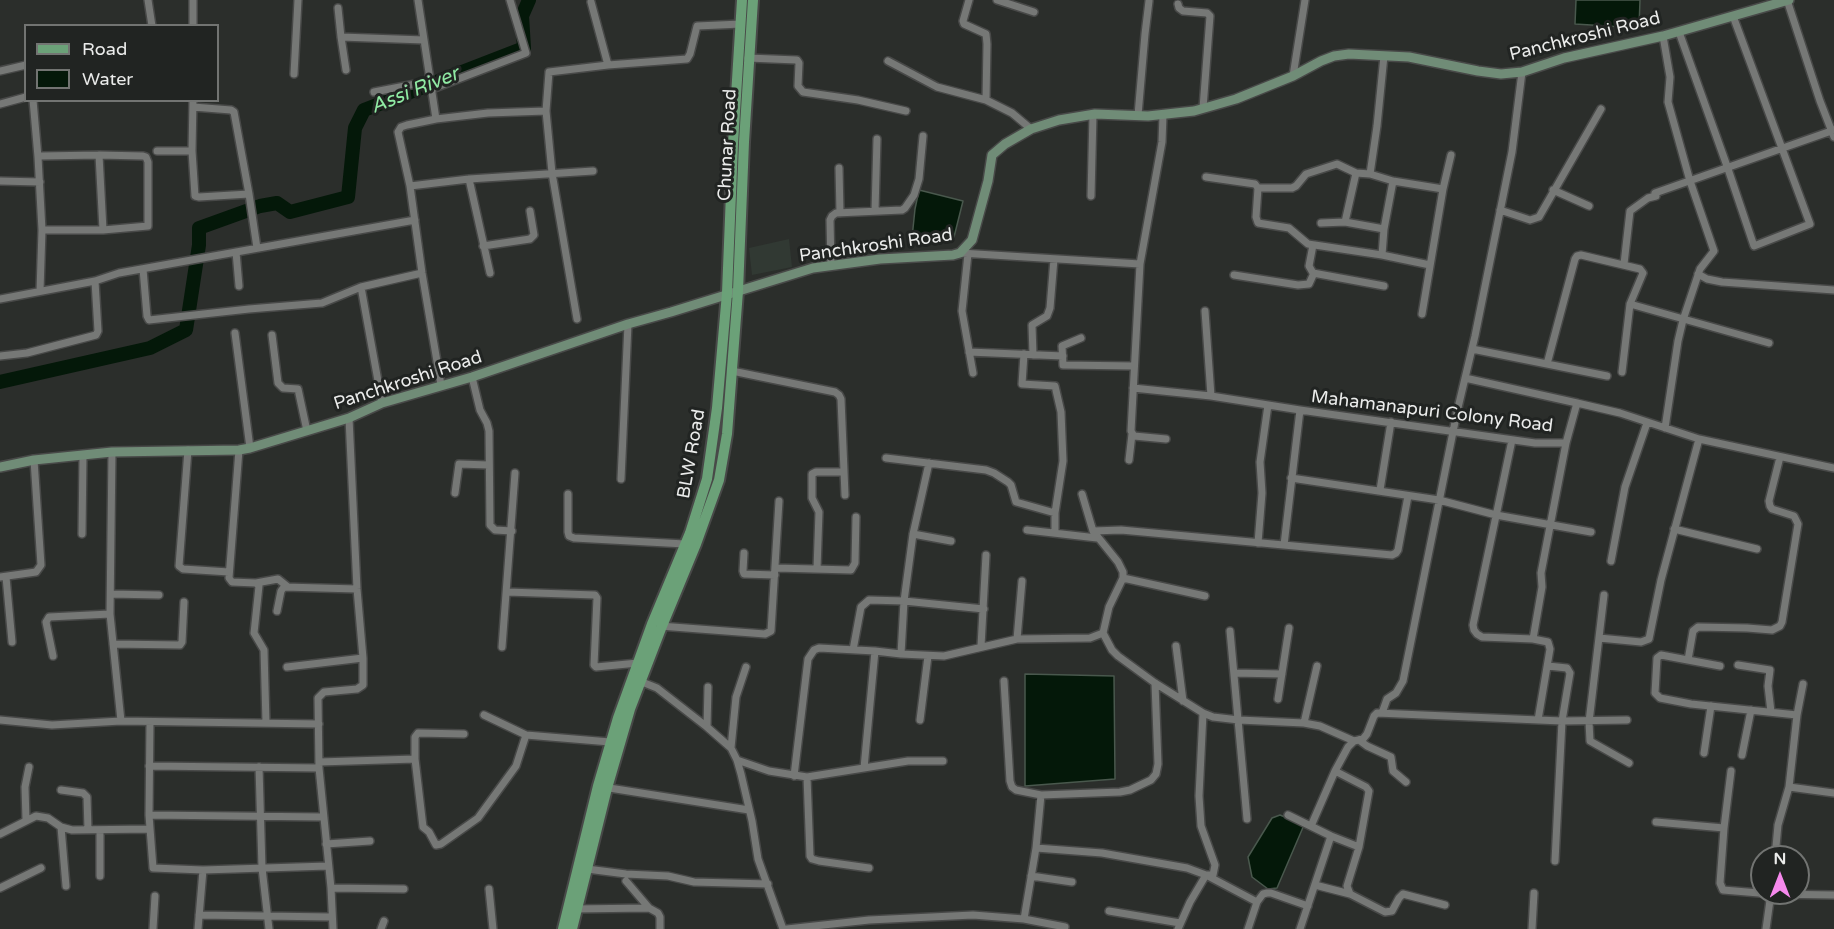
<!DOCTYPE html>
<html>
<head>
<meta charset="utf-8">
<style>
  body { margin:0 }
  #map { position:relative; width:1834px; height:929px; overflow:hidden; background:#2b2e2b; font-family:"Varela Round",sans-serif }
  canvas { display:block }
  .legend { position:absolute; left:24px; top:24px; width:195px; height:78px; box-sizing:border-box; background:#212422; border:2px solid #727472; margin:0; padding:8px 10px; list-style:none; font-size:18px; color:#ebeceb }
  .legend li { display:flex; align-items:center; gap:12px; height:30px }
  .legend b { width:30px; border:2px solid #727472 }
  .north { position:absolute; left:1750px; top:845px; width:60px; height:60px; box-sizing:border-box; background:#212422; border:2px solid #727472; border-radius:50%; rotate:0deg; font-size:16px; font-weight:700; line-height:24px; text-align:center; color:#ebeceb }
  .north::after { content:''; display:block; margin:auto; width:21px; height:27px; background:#f689ed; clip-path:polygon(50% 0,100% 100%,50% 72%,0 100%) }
</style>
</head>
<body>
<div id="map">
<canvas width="1834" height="929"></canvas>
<ul class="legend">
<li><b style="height:8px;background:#6ba178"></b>Road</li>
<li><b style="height:16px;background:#041809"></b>Water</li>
</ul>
<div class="north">N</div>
</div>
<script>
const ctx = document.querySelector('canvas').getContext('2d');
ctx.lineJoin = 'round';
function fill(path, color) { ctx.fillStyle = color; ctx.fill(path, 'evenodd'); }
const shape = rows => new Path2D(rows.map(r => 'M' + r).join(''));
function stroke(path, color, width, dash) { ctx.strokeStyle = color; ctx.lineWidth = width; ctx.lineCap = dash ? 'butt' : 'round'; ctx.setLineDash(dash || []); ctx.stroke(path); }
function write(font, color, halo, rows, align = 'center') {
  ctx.font = font + ' "Varela Round",sans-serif'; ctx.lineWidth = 6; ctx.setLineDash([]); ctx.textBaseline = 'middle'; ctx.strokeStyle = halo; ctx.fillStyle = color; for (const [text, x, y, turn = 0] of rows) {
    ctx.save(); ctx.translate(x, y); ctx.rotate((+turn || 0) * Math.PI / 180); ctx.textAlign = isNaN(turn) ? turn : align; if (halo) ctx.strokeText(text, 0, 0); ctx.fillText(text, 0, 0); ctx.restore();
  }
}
fill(shape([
  [789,239,792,267,752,275,749,248]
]), '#313933');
const water = shape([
  [1576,0,1640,0,1639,28,1575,24,1576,0],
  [919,190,963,201,954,237,912,238,915,209,919,190],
  [1025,674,1114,676,1115,779,1025,786,1025,674],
  [1280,815,1304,825,1277,888,1268,889,1252,877,1248,857,1272,818,1280,815]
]);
fill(water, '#041809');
stroke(water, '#49584d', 1.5);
stroke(shape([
  [0,382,150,348,186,330,199,245,199,228,260,206,277,203,290,212,348,197,355,128,364,110,524,48,522,16,529,0]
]), '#041809', 14);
const street = shape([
  [148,0,152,26],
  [193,0,193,26],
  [418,0,436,119],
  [969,0,963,21,964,24,986,34,987,44,986,100],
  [997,0,1034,12],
  [1787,0,1820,101,1834,137],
  [591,2,608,65],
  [1178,4,1179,8,1183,11,1207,13,1210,16,1203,108],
  [338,8,341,37,424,40],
  [1679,32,1727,166,1754,246,1810,224,1733,16],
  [1663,36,1670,77,1668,102,1690,181,1714,251,1700,269,1683,320,1678,341,1665,428],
  [341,37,346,70],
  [748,58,797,60,799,63,798,86,803,92,858,100,906,111],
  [888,61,937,87,986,100,1012,113,1031,129],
  [0,71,26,65],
  [294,74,298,0],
  [1293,76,1305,0],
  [432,89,526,53,510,0],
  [374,92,431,81],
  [33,100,38,157],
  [193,100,192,151,195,196,199,197,249,194,257,248],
  [0,104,26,97],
  [193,107,231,110,234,112,249,194],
  [1138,115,1145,34,1149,1],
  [1163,115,1162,142,1140,264,1131,431,1134,436,1166,439],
  [157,151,192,151],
  [839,168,840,213],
  [1370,174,1377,126,1384,56],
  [1206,177,1255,184,1258,188,1256,217,1258,223,1289,228,1308,244,1382,255,1430,265],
  [469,179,490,273],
  [0,181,40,182],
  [410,186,469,179,593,171],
  [1258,188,1292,188,1296,186,1306,174,1337,164,1356,173,1370,174,1393,181,1443,189],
  [1553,190,1589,206],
  [1655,193,1834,130],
  [1091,196,1093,114],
  [1500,210,1530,220,1539,217,1601,109],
  [875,211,877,139],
  [1345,222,1356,173],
  [1321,223,1345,222,1384,229],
  [42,230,103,230,148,226,148,162,146,157,143,156,99,155],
  [1313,245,1309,266,1313,273,1384,286],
  [483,246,530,239,534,235,530,211],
  [236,252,239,286],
  [960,253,1140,264],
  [968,254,962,311,973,373],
  [1382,255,1384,229,1393,181],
  [1624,264,1630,211,1648,198,1656,196],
  [831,265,830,220,832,216,836,213,902,210,905,208,914,195,919,179,923,136],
  [143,269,147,316,149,320,249,309,322,303,361,287,422,273],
  [1698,274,1707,279,1722,282,1834,290],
  [1234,275,1298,285,1309,284,1314,273],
  [361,287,382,403],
  [40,291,42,230,38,157,41,156,99,155,103,230],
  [0,299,95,281,119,273,415,220],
  [1205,311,1211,396],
  [1422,314,1443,189,1451,155],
  [577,319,552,173,546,111,549,72,608,65,687,59,690,54,697,26,741,24],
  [235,333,250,448],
  [272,335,278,383,283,388,298,389,307,431],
  [1081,338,1062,346,1063,365,1134,366],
  [1472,349,1607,376],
  [969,352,1063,356],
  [1024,354,1022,384,1055,386,1061,412,1063,461,1055,513,1055,533],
  [1033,355,1032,325,1047,316,1050,308,1054,259],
  [0,356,27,353,96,335,98,331,95,281],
  [1547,364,1575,259,1577,256,1581,255,1640,269,1643,273,1630,304],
  [732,371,835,392,839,395,841,399,845,495],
  [1622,372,1630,304,1769,343],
  [472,377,480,410,487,423,489,431,490,525,495,530,512,531],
  [1465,378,1577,403],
  [441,385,422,273,410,186,398,132,401,127,407,125,436,119,488,113,546,111],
  [1133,388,1211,396,1300,410,1535,443,1566,443,1577,403,1620,413,1699,439,1834,468],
  [1512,440,1473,625,1474,630,1477,634,1482,637,1533,639,1548,642,1550,649,1538,720],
  [188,450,179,566,183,569,229,572],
  [239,450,229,578,232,582,256,583,259,586,254,633,264,650,266,723],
  [112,452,110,614,121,721],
  [886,458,986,470,994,473,1008,482,1011,485,1016,502,1055,513],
  [1129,460,1132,434],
  [1291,478,1439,500,1496,515,1591,532],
  [621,479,628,324],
  [1380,490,1391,422],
  [455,493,459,464,489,465],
  [568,494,568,532,569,536,574,538,685,544],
  [1674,529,1757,549],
  [1027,530,1097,538],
  [1093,531,1121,530,1392,555,1396,553,1398,550,1408,496],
  [82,534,83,455],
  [913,534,951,541],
  [1258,543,1262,493,1260,462,1268,405],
  [1284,545,1300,410],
  [744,553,743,571,744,574,775,575],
  [1611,561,1625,487,1647,423],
  [776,568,851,570,855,563,856,517],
  [817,569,819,512,812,498,812,474,816,472,844,472],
  [0,577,36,572,41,565,34,460],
  [6,577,12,642],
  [1123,578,1205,596],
  [256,583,278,579,288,587],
  [507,592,595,595,597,598,594,665,596,667,638,663],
  [111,594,159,595],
  [1604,595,1589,722,1590,741,1629,763],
  [277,611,281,591,284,587,357,589],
  [660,626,765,634,771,631,779,501],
  [1230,631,1247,819],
  [1103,633,1112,650,1118,656,1155,683,1203,713,1213,717,1239,720,1304,723,1320,726,1354,741],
  [1599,638,1641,642,1649,639,1661,580,1699,439],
  [1017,639,1022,581],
  [1533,639,1542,587,1541,573,1566,443],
  [113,644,180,645,182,642,184,602],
  [981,646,986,555],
  [1176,646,1183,701],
  [502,647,515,473],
  [853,650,861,607,869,600,904,601,984,609],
  [901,654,904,601,913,534,929,463],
  [53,656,46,622,49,617,110,614],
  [1688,660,1693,631,1698,627,1747,628,1772,630,1780,626,1782,622,1798,524,1794,516,1772,509,1770,506,1769,501,1780,457],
  [1738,665,1770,670,1768,686,1771,712],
  [1548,666,1567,668,1570,673,1562,721,1555,861],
  [1720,666,1661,655,1657,658,1655,693,1660,698,1691,704,1797,715],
  [287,667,363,658],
  [1234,673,1282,674],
  [637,680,657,688,707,727,731,748,737,760,741,774,752,821,758,859,783,929],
  [1004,681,1010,781,1012,787,1016,790,1041,795,1120,792,1130,790,1151,780,1156,774,1158,764,1155,683],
  [1803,684,1797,715,1789,787,1834,793],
  [1278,699,1289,628],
  [1382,713,1387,699,1396,693,1403,681,1457,412,1475,336,1512,152,1522,72],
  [484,715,526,735,610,742],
  [0,720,52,725,121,721,319,724],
  [920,720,928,656],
  [150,722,149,815,153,868,203,870,198,929],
  [1304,723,1317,666],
  [707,727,708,687],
  [464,734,418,733,415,737,415,759,423,827,429,832,436,845,441,844,478,818,516,766,526,735],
  [1359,740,1367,746,1391,757,1393,771,1406,782],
  [731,748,736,697,746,667],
  [1704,753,1711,706],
  [1742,755,1751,710],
  [737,760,769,771,807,777,908,761,943,761],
  [319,762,415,759],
  [149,766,319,768],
  [259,767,262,868,269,929],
  [864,768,875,651],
  [1335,771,1366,787,1369,791,1359,847,1347,886,1350,894,1385,912,1392,911,1399,898,1403,894,1445,905],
  [1731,771,1724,828,1720,883,1723,890,1771,894,1834,895],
  [794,776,808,659,814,650,819,648,875,651,901,654,944,656,1017,639,1090,638,1103,633,1109,607,1123,578,1123,572,1118,562,1093,531,1082,494],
  [807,777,810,856,812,859,819,861,869,868],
  [603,787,749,810],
  [61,790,83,793,87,797,88,830],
  [149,815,323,817],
  [1288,815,1331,836,1359,847],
  [26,820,25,787,29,767],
  [1656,822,1724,828],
  [1311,826,1335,771,1348,747,1354,741,1363,739,1367,734,1374,716,1377,713,1562,721,1627,720],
  [61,827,66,886],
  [100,830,100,876],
  [0,834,36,816,48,818,61,827,72,830,150,829],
  [326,844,370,841],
  [1036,848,1102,853,1187,868,1206,875,1257,902],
  [1775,857,1778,825,1789,787],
  [587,869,626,874,668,876,694,882,768,884],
  [203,870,328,866],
  [1031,876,1072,882],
  [626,881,649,908],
  [1315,885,1350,894],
  [0,888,41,868],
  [331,888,404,889],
  [489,889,493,929],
  [573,909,649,908,658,913,660,917,660,929],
  [1109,911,1180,923],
  [199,915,331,917],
  [1024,919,1036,848,1041,795],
  [153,929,155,896],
  [333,929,331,888,319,768,318,698,324,692,357,689,363,685,363,658,357,589,349,418],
  [381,929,384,921],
  [787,929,869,920,973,915,1024,919,1065,927],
  [1178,929,1190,902,1206,875,1213,875,1215,865,1201,826,1199,796,1203,713],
  [1248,929,1257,902,1263,894,1267,893,1271,893,1308,906],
  [1300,929,1331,836],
  [1532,929,1534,893],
  [1766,929,1771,893]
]);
const secondary = shape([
  [0,467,34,460,112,452,239,450,250,448,349,418,382,403,472,377,628,324,671,312,813,268,880,259,953,255,960,253,972,240,988,181,992,155,1005,144,1031,129,1059,120,1095,114,1148,116,1194,111,1236,99,1293,76,1321,61,1334,56,1349,54,1409,57,1478,71,1501,74,1522,72,1564,58,1663,36,1789,0]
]);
const primary = shape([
  [563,929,598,786,618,718,652,624,690,533,707,479,717,408,727,293,733,144,742,0],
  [572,929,607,788,630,709,662,626,696,544,719,480,727,434,738,291,744,142,753,0]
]);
stroke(street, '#484948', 10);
stroke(secondary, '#484948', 12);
stroke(primary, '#484948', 14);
stroke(street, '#767876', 7);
stroke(secondary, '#708c77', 9);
stroke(primary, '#6ba178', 10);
write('18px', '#ebeceb', '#212422', [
  ["Panchkroshi Road",1585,37,-14],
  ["Chunar Road",728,145,-87],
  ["Panchkroshi Road",876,246,-8],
  ["Panchkroshi Road",408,381,-18],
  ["Mahamanapuri Colony Road",1432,412,7],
  ["BLW Road",692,454,-80]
]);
write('italic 20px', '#90eba4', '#212422', [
  ["Assi River",415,91,-22]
]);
</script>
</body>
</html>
